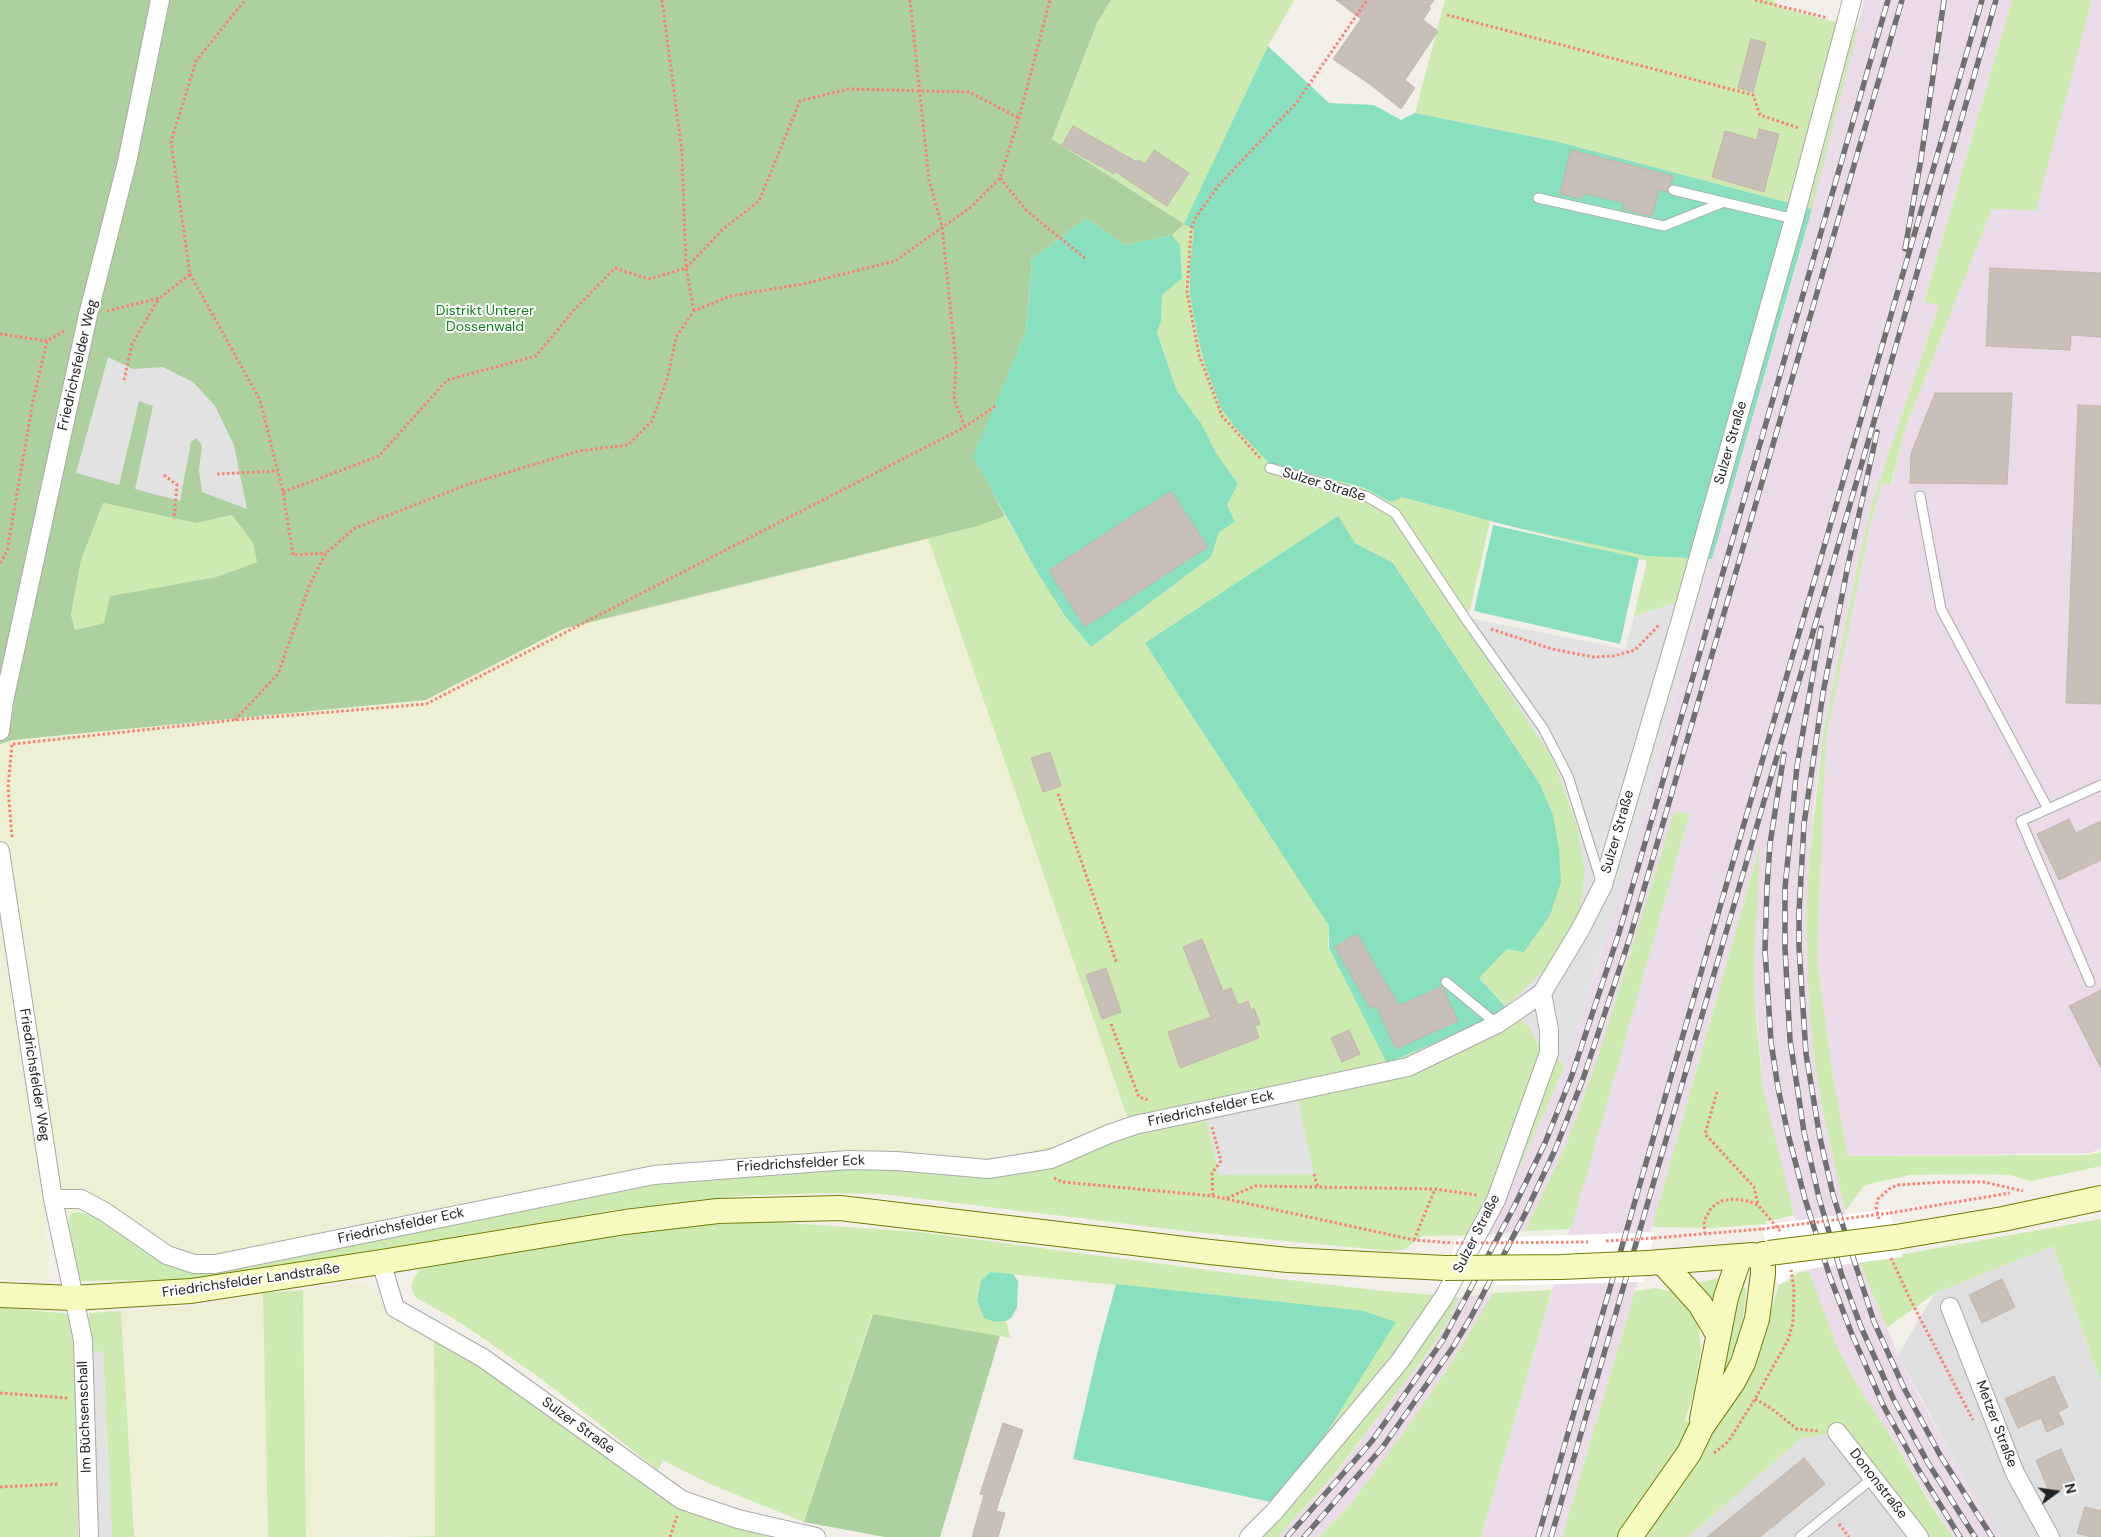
<!DOCTYPE html>
<html>
<head>
<meta charset="utf-8">
<style>
  body { margin:0 }
  #map { position:relative; width:2101px; height:1537px; overflow:hidden; background:#f2efe9; font-family:"DM Sans",sans-serif }
  canvas { display:block }
  .north { position:absolute; left:2031px; top:1467px; width:50px; height:50px; -webkit-text-stroke:4px #fff; paint-order:stroke; rotate:76deg; font-size:14px; font-weight:700; line-height:20px; text-align:center; color:#222 }
  .north::after { content:''; display:block; margin:auto; width:18px; height:22px; background:#222; clip-path:polygon(50% 0,100% 100%,50% 72%,0 100%) }
</style>
</head>
<body>
<div id="map">
<canvas width="2101" height="1537"></canvas>
<div class="north">N</div>
</div>
<script>
const ctx = document.querySelector('canvas').getContext('2d');
ctx.lineJoin = 'round';
function fill(path, color) { ctx.fillStyle = color; ctx.fill(path, 'evenodd'); }
const shape = rows => new Path2D(rows.map(r => 'M' + r).join(''));
function stroke(path, color, width, dash) { ctx.strokeStyle = color; ctx.lineWidth = width; ctx.lineCap = dash ? 'butt' : 'round'; ctx.setLineDash(dash || []); ctx.stroke(path); }
function write(font, color, halo, rows, align = 'center') {
  ctx.font = font + ' "DM Sans",sans-serif'; ctx.lineWidth = 4; ctx.setLineDash([]); ctx.textBaseline = 'middle'; ctx.strokeStyle = halo; ctx.fillStyle = color; for (const [text, x, y, turn = 0] of rows) {
    ctx.save(); ctx.translate(x, y); ctx.rotate((+turn || 0) * Math.PI / 180); ctx.textAlign = isNaN(turn) ? turn : align; if (halo) ctx.strokeText(text, 0, 0); ctx.fillText(text, 0, 0); ctx.restore();
  }
}
fill(shape([
  [2053,1246,2101,1384,2101,1537,2001,1537,1971,1491,1898,1355,1935,1293],
  [1846,1431,1928,1537,1688,1537,1802,1438]
]), '#e0dfdf');
fill(shape([
  [1864,0,2012,0,1924,301,1939,305,1872,503,1859,556,1823,734,1814,803,1806,918,1812,1041,1821,1103,1845,1211,1859,1262,1898,1355,1917,1393,1971,1491,2001,1537,1952,1537,1894,1441,1859,1388,1837,1347,1816,1295,1777,1152,1763,1088,1754,974,1759,848,1652,1227,1635,1291,1562,1537,1481,1537,1690,814,1674,812,1598,1057,1567,1142,1525,1231,1486,1235,1506,1198,1565,1066,1579,1027,1647,802,1694,619,1798,261],
  [2092,0,2101,0,2101,1149,2089,1153,1848,1156,1832,1070,1817,959,1826,739,1851,612,1870,526,1882,483,1892,484,1905,429,1992,209],
  [1493,1293,1452,1362,1409,1425,1350,1505,1318,1537,1278,1537,1334,1476,1428,1352,1450,1317,1459,1297]
]), '#ebdbe8');
fill(shape([
  [928,538,1133,1134,989,1159,987,1178,896,1168,215,1269,91,1215,78,1212,70,1214,45,1199,46,1238,50,1281,0,1279,0,744,13,740,426,700,563,629],
  [346,1283,363,1284,373,1289,395,1321,434,1341,435,1536,306,1537,303,1290],
  [263,1293,269,1537,135,1537,121,1311,201,1305]
]), '#eef0d5');
fill(shape([
  [1111,0,1294,0,1268,46,1185,224,1689,558,1679,602,1634,616,1647,561,1490,521,1470,610,1459,616,1552,757,1577,825,1585,870,1581,910,1556,959,1506,1007,1530,1028,1537,1042,1565,1066,1506,1198,1486,1235,1422,1236,1405,1249,1391,1251,1202,1233,882,1194,827,1193,741,1196,627,1208,257,1270,179,1280,78,1281,68,1227,70,1214,78,1212,91,1215,114,1225,190,1269,652,1182,748,1170,896,1168,987,1178,989,1159,1004,1158,1050,1147,1082,1150,1133,1134,928,538,978,526,1005,516,1065,616,1091,647,1211,557,1227,505,1238,484,1216,453,1201,423,1177,391,1157,333,1161,321,1162,295,1182,277,1180,245,1172,235,1184,224,1052,139,1097,23],
  [1355,543,1393,563,1540,784,1553,815,1507,948,1479,978,1506,1006,1387,1062,1328,946],
  [1445,0,1775,0,1774,6,1858,28,1812,209,1559,142,1415,113],
  [2012,0,2092,0,2036,210,1992,209,1905,429,1891,485,1882,483,1870,526,1826,739,1817,959,1832,1070,1848,1156,2089,1155,2101,1152,2101,1166,2031,1181,2009,1175,1976,1174,1910,1175,1865,1185,1845,1211,1821,1103,1812,1041,1808,977,1806,918,1809,864,1823,734,1859,556,1872,503,1939,305,1924,302],
  [102,503,196,523,232,515,253,543,257,562,216,577,111,596,104,623,75,630,71,615,81,560],
  [1674,812,1690,813,1571,1229,1525,1231,1567,1142,1598,1057],
  [1760,845,1754,974,1757,1026,1763,1088,1794,1215,1765,1222,1767,1224,1711,1228,1652,1227],
  [2101,1219,2101,1383,2053,1246,1935,1293,1887,1328,1859,1262],
  [758,1221,920,1232,1238,1274,1384,1291,1459,1297,1450,1317,1428,1352,1333,1476,1278,1537,1259,1537,1319,1469,1325,1431,1395,1322,1232,1297,990,1272,995,1322,1006,1321,1011,1338,872,1314,804,1522,710,1484,663,1460,658,1470,540,1378,461,1323,415,1297,411,1287,414,1277,421,1269,442,1263,563,1245,662,1228],
  [1809,1271,1837,1347,1859,1388,1894,1441,1933,1508,1953,1537,1928,1537,1846,1431,1802,1438,1688,1537,1562,1537,1635,1291,1655,1288,1669,1291,1683,1299,1698,1319,1701,1350,1694,1392,1685,1420,1713,1434,1737,1394,1762,1340,1779,1285,1788,1281,1797,1273],
  [1719,1278,1713,1305,1692,1284],
  [1743,1282,1746,1292,1741,1335,1722,1377,1738,1283],
  [303,1290,306,1537,268,1537,263,1293],
  [1552,1290,1481,1537,1318,1537,1350,1505,1409,1425,1452,1362,1493,1293],
  [0,1307,70,1314,78,1340,78,1537,0,1537],
  [121,1311,134,1535,135,1537,112,1537,103,1352,91,1352,89,1313],
  [434,1341,482,1366,674,1502,798,1537,395,1537,435,1536]
]), '#cdebb0');
fill(shape([
  [0,0,1111,0,1097,23,1052,139,1184,224,1172,235,1125,245,1086,218,1032,259,1026,331,974,456,1005,516,978,526,563,629,426,700,13,740,0,744],
  [103,503,196,523,232,515,253,543,257,562,216,577,110,596,104,623,75,630,71,615,81,560],
  [873,1314,1000,1336,940,1537,885,1537,804,1522]
]), '#add19e');
fill(shape([
  [1268,46,1329,103,1374,105,1401,120,1415,113,1559,142,1812,209,1712,559,1647,556,1514,527,1402,497,1391,502,1362,487,1269,463,1234,426,1221,408,1204,362,1197,333,1190,295,1190,266,1194,230,1184,224],
  [1086,218,1125,245,1172,235,1180,245,1182,278,1162,295,1161,321,1157,333,1177,391,1201,423,1216,453,1238,484,1227,505,1235,522,1219,532,1211,557,1091,647,1065,616,1039,575,973,457,1026,331,1032,259],
  [1338,516,1355,543,1393,563,1540,784,1553,815,1559,849,1561,882,1550,915,1524,952,1507,949,1479,978,1506,1007,1474,1026,1387,1063,1329,948,1329,926,1145,643],
  [1493,525,1639,558,1620,644,1474,611],
  [990,1272,1013,1274,1018,1281,1017,1308,1011,1318,1006,1321,995,1322,984,1318,977,1301,981,1281],
  [1116,1284,1364,1311,1396,1322,1305,1467,1271,1502,1073,1459,1098,1350]
]), '#88e0be');
fill(shape([
  [108,357,133,369,163,367,193,382,215,406,234,445,247,509,202,492,199,470,202,445,196,438,191,442,180,501,135,489,153,406,139,401,119,485,76,473],
  [1689,558,1712,559,1694,619,1627,877,1600,955,1579,1027,1565,1066,1537,1042,1530,1028,1506,1007,1556,959,1580,910,1585,870,1577,825,1552,757,1459,616,1625,649,1634,616,1679,602],
  [1298,1101,1314,1174,1219,1175,1206,1118,1214,1113],
  [103,1351,112,1537,98,1537,91,1352]
]), '#e2e2e2');
fill(shape([
  [1889,1209,1902,1257,1801,1270,1793,1273,1781,1284,1777,1282,1761,1225],
  [1655,1232,1643,1282,1437,1287,1458,1239]
]), '#fff');
const building = shape([
  [1336,0,1434,0,1429,7,1431,8,1423,20,1438,31,1405,80,1415,88,1401,109,1371,85,1333,59,1361,19,1336,0],
  [1751,39,1766,43,1753,92,1738,88,1751,39],
  [1073,126,1137,162,1138,160,1145,164,1154,150,1189,173,1167,206,1116,172,1114,174,1062,145,1073,126],
  [1759,129,1779,134,1764,192,1712,177,1725,131,1757,140,1759,129],
  [1571,150,1673,176,1671,184,1667,188,1667,192,1659,190,1652,216,1623,209,1624,203,1583,193,1582,199,1560,194,1571,150],
  [1990,268,2101,273,2101,337,2071,335,2070,350,1986,346,1990,268],
  [1935,393,2012,393,2007,484,1910,483,1911,454,1935,393],
  [2078,405,2101,406,2101,704,2066,703,2078,405],
  [1171,491,1208,547,1085,627,1049,570,1171,491],
  [1050,752,1061,786,1043,792,1031,758,1050,752],
  [2069,819,2076,833,2101,821,2101,860,2059,880,2037,834,2069,819],
  [1357,934,1399,1006,1442,986,1458,1021,1396,1049,1376,1005,1371,1009,1335,947,1357,934],
  [1202,939,1223,991,1231,988,1238,1005,1248,1001,1251,1010,1254,1008,1260,1024,1255,1026,1259,1038,1180,1068,1168,1032,1211,1017,1183,947,1202,939],
  [1106,968,1121,1012,1102,1019,1086,975,1106,968],
  [2101,990,2101,1068,2069,1006,2101,990],
  [1349,1030,1360,1054,1342,1062,1331,1038,1349,1030],
  [2002,1279,2015,1307,1982,1323,1969,1295,2002,1279],
  [2054,1376,2068,1407,2058,1412,2064,1424,2047,1432,2041,1418,2018,1428,2005,1399,2054,1376],
  [1003,1423,1023,1430,996,1511,1005,1513,998,1537,972,1537,984,1495,980,1494,1003,1423],
  [2061,1449,2076,1483,2050,1494,2036,1460,2061,1449],
  [1804,1458,1825,1484,1760,1537,1707,1537,1804,1458],
  [2085,1507,2101,1511,2101,1537,2091,1537,2077,1533,2085,1507]
]);
fill(building, '#c7bfb8');
stroke(building, '#c4b6ab', 1);
const lane = shape([
  [1673,190,1794,219],
  [1538,198,1664,226,1724,202],
  [1270,468,1366,496,1395,513,1467,621,1543,728,1568,776,1601,881],
  [1920,496,1941,609,2047,807],
  [1446,982,1497,1024],
  [2090,982,2021,821,2101,785],
  [1800,1537,1873,1478]
]);
const street = shape([
  [0,731,4,701,88,315,127,162,160,0],
  [0,851,53,1199,83,1340,89,1537],
  [53,1199,81,1199,105,1212,167,1255,194,1264,215,1264,654,1175,848,1160,896,1161,988,1169,1051,1159,1109,1134,1135,1125,1408,1067,1497,1024,1522,1007,1542,993,1580,930,1603,885,1682,616,1794,219,1852,0],
  [381,1262,395,1308,483,1358,682,1500,738,1519,816,1537],
  [1950,1307,2015,1473,2050,1537],
  [1837,1432,1919,1537],
  [1249,1537,1274,1512,1400,1361,1444,1297,1496,1200,1549,1053,1549,1030,1542,993]
]);
const secondary = shape([
  [1896,1237,2003,1219,2101,1198],
  [1662,1262,1700,1304,1718,1334],
  [1648,1263,1753,1255],
  [0,1295,73,1298,191,1291,381,1262,625,1222,718,1211,840,1208,1210,1252,1288,1260,1445,1268],
  [1702,1419,1726,1297,1740,1256],
  [1630,1537,1689,1453,1701,1428,1733,1382,1743,1363,1757,1319,1763,1274,1763,1254]
]);
stroke(lane, '#a9a9a9', 11);
stroke(street, '#a9a9a9', 20);
stroke(secondary, '#707d05', 26);
stroke(shape([
  [662,0,682,152,686,268,694,311],
  [910,0,929,180,942,226,956,365,954,399,965,427],
  [1755,0,1828,18],
  [1447,15,1753,95,1760,115,1799,128],
  [1000,178,1026,210,1087,260],
  [190,274,260,400,283,492,293,555,326,553],
  [107,311,160,298,190,274,171,142,196,61,245,0],
  [0,334,47,341],
  [124,380,132,344,159,298],
  [1260,458,1222,416,1199,355,1187,292,1191,230,1196,217,1219,185,1297,102,1367,0],
  [217,474,278,471],
  [164,475,177,485,174,519],
  [283,492,379,456,447,380,536,356,573,311,615,268,649,279,686,268,722,230,759,201,800,101,848,89,969,92,1019,118],
  [0,563,7,551,33,401,47,341,66,330],
  [1491,629,1552,649,1593,657,1614,656,1635,650,1659,625],
  [235,720,278,674,310,584,326,553,355,528,469,484,579,451,628,445,652,421,668,376,676,337,694,311,730,296,803,284,895,261,971,207,1000,178,1019,118,1050,0],
  [13,744,235,720,426,704,965,427,997,405],
  [1058,794,1117,964],
  [12,837,8,788,12,744],
  [1111,1024,1139,1097,1148,1100],
  [1717,1092,1705,1134,1754,1187,1758,1205],
  [1212,1127,1221,1161,1212,1173,1213,1196],
  [1314,1174,1318,1188],
  [1054,1178,1062,1182,1213,1196,1414,1240,1453,1243],
  [1227,1198,1255,1186,1435,1189,1477,1195],
  [1890,1213,2010,1193],
  [1879,1219,1876,1207,1878,1199,1889,1189,1897,1185,1942,1182,1984,1182,2023,1191],
  [1705,1234,1704,1221,1711,1208,1721,1201,1734,1199,1748,1201,1758,1205,1780,1231],
  [1654,1238,1762,1229],
  [1414,1240,1435,1189],
  [1891,1258,1911,1301,1973,1420],
  [0,1393,67,1398],
  [1755,1399,1772,1409,1797,1429,1819,1431],
  [1714,1453,1728,1442,1755,1399,1788,1340,1793,1323,1794,1289,1791,1270],
  [0,1487,59,1484],
  [1839,1524,1849,1537],
  [670,1537,677,1516]
]), '#fa8072', 3, [2.5, 2.5]);
stroke(lane, '#fff', 9);
stroke(street, '#fff', 18);
stroke(secondary, '#f7fabf', 24);
const rail = shape([
  [1905,249,1921,159,1944,0],
  [1877,432,1848,565,1823,693,1804,824,1799,912,1799,947,1806,1054,1820,1138,1833,1195,1874,1322,1905,1390,1940,1455,1992,1537],
  [1821,628,1797,766,1785,888,1785,948,1790,1040,1804,1132,1819,1198,1842,1276,1861,1327,1893,1398,1928,1463,1975,1537],
  [1784,754,1770,844,1767,887,1765,950,1771,1042,1778,1088,1788,1134,1805,1199,1830,1277,1851,1332,1883,1405,1918,1469,1960,1537],
  [1287,1537,1372,1441,1443,1340,1513,1209,1545,1143,1572,1075,1619,933,1888,0],
  [1304,1537,1382,1448,1453,1347,1471,1317,1525,1214,1555,1150,1583,1079,1630,937,1902,0],
  [1538,1537,1982,0],
  [1551,1537,1996,0]
]);
stroke(rail, '#707070', 5.5);
stroke(rail, '#fff', 4, [11]);
const secondaryBridge = shape([
  [1769,1253,1896,1237],
  [1445,1268,1561,1267,1648,1263]
]);
stroke(secondaryBridge, '#707d05', 26, []);
stroke(shape([
  [1762,1229,1890,1213],
  [1606,1241,1654,1238],
  [1456,1243,1588,1242]
]), '#fa8072', 3, [2.5, 2.5]);
stroke(secondaryBridge, '#f7fabf', 24);
write('14px', '#0c8416', '#fff', [
  ["Distrikt Unterer",485,311],
  ["Dossenwald",485,327]
]);
write('14px', '#222', '#fff', [
  ["Friedrichsfelder Weg",78,365,-77],
  ["Sulzer Straße",1731,443,-74],
  ["Sulzer Straße",1324,485,17],
  ["Sulzer Straße",1618,832,-74],
  ["Friedrichsfelder Weg",34,1075,81],
  ["Friedrichsfelder Eck",1211,1109,-12],
  ["Friedrichsfelder Eck",801,1164,-3],
  ["Friedrichsfelder Eck",401,1226,-12],
  ["Sulzer Straße",1477,1234,-63],
  ["Friedrichsfelder Landstraße",251,1281,-8],
  ["Im Büchsenschall",85,1417,-92],
  ["Metzer Straße",1996,1424,69],
  ["Sulzer Straße",578,1426,36],
  ["Dononstraße",1878,1484,52]
]);
</script>
</body>
</html>
